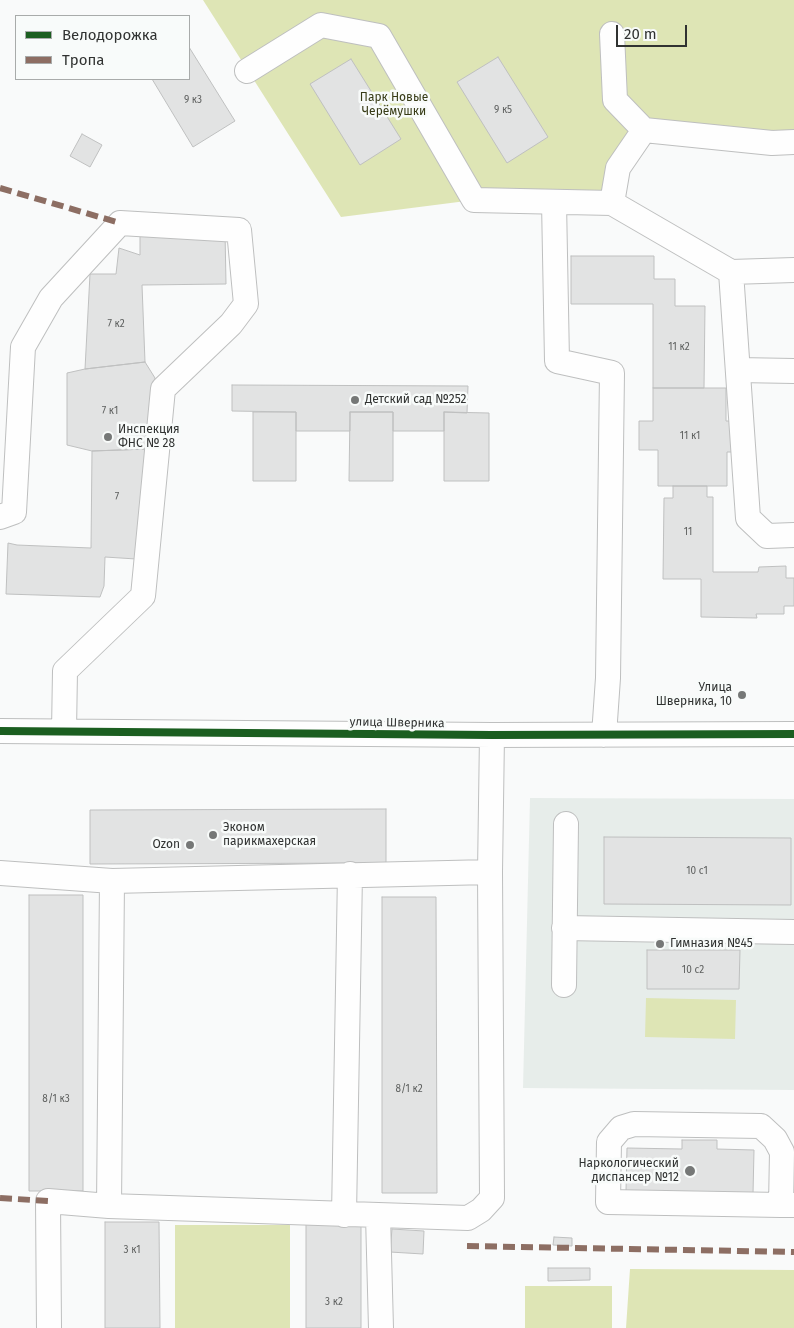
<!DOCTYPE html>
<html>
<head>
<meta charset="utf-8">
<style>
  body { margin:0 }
  #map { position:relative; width:794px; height:1328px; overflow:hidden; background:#f9fafa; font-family:"Fira Sans",sans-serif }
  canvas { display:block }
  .legend { position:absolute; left:15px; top:15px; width:175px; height:65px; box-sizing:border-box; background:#f8fbfa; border:1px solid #a8abaa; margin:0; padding:6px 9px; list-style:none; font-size:15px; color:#303231 }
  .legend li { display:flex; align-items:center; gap:10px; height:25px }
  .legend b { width:25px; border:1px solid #a8abaa }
  .scale { position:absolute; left:616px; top:25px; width:71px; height:22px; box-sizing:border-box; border:2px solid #303231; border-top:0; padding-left:6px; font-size:15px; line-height:18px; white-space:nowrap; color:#303231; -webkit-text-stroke:4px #f8fbfa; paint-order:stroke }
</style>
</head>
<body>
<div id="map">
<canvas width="794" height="1328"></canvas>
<ul class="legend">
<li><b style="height:6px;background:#1b5e20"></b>Велодорожка</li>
<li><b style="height:6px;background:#8d6e63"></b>Тропа</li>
</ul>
<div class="scale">20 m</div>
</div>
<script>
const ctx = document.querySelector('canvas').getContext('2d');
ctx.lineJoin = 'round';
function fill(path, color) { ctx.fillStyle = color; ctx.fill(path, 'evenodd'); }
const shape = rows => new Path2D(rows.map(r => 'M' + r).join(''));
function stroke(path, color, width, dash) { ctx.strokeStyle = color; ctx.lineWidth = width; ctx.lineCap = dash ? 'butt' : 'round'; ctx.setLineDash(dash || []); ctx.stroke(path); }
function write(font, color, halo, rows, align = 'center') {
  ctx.font = font + ' "Fira Sans",sans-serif'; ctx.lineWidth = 5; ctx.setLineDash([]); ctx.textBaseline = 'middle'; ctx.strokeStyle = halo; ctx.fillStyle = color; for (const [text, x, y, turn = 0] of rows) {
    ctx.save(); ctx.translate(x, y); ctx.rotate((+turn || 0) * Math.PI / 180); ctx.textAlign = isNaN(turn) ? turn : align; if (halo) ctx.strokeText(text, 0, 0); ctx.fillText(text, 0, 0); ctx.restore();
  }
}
fill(shape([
  [530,798,794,799,794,1090,523,1088]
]), '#e7edea');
fill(shape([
  [203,0,794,0,794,142,644,130,612,203,474,200,341,217],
  [646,998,736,1000,735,1039,645,1037],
  [175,1225,290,1225,290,1328,175,1328],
  [630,1269,794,1270,794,1328,626,1328],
  [525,1286,612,1286,612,1328,525,1328]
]), '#dee5b5');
const building = shape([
  [189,47,235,121,193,147,152,79,189,79,189,47],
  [498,57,548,137,507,163,457,82,498,57],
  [351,59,401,139,360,165,310,84,351,59],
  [82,134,102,145,90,167,70,156,82,134],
  [225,231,226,284,142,285,145,362,85,369,90,274,116,274,119,248,140,255,140,232,225,231],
  [571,256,654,256,654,279,675,279,675,306,705,306,704,388,653,388,653,304,571,304,571,256],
  [145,362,155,378,147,449,92,451,67,445,67,373,85,369,145,362],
  [232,385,468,386,467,413,444,412,444,431,393,431,393,412,350,412,350,431,296,431,296,412,232,411,232,385],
  [653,388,726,388,726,421,741,421,741,452,727,452,727,486,658,486,658,450,639,450,639,421,653,421,653,388],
  [253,412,296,412,296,481,253,481,253,412],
  [350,412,393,412,393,481,349,481,350,412],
  [444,412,489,413,489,481,444,481,444,412],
  [147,449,136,559,105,557,104,586,100,597,6,594,8,543,17,545,91,548,92,451,147,449],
  [673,486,707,486,707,497,713,497,713,572,758,572,759,567,786,566,786,578,794,578,794,606,784,606,784,614,756,614,757,618,701,617,701,579,663,579,664,498,673,498,673,486],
  [386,809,386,863,90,864,90,810,386,809],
  [604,837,791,838,791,905,604,904,604,837],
  [29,895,83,895,83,1191,29,1191,29,895],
  [382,897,436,897,437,1193,382,1193,382,897],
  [647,950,740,950,739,989,647,989,647,950],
  [682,1140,717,1140,717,1149,754,1150,753,1194,626,1191,627,1148,682,1149,682,1140],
  [105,1222,159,1222,160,1328,105,1328,105,1222],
  [306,1224,361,1224,361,1328,306,1328,306,1224],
  [392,1229,424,1231,423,1254,390,1252,392,1229],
  [554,1237,572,1238,572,1246,553,1245,554,1237],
  [548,1268,590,1268,590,1280,548,1281,548,1268]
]);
fill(building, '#e2e3e3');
stroke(building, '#bfc0c0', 1);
const minor = shape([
  [612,34,615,100,644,130],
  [247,71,321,25,379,36,474,200,612,203,731,272,794,270],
  [554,202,557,361,612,373,608,678,604,735],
  [612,203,618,168,644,130,772,143,794,142],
  [731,272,748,518,767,536,794,535],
  [738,370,794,371],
  [0,517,14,512,23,347,51,298,120,223,239,230,246,304,231,324,163,389,143,596,65,671,64,731],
  [0,731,492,735,794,734],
  [0,873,112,881,490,872],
  [564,928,794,932],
  [564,985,566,824],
  [781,1205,782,1152,775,1139,761,1126,634,1124,621,1128,609,1142,608,1202,781,1205,794,1205],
  [109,1206,112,881],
  [344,1215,350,874],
  [378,1216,381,1328],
  [49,1328,48,1201,109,1206,468,1218,481,1210,492,1198,490,872,492,735]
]);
stroke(minor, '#bebfbf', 26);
stroke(minor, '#fefefe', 24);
stroke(shape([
  [0,188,120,223],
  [0,1198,48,1201],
  [467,1246,794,1252]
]), '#8d6e63', 6, [12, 6]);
stroke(shape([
  [0,731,492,735,794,734]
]), '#1b5e20', 8);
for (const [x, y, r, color] of [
  [355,400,5,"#767877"],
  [108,437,5,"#767877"],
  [742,695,5,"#767877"],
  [213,835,5,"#767877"],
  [190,845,5,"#767877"],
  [660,944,5,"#767877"],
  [690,1171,6,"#767877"]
]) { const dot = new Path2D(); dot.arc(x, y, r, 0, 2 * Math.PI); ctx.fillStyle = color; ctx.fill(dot); stroke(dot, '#f8fbfa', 2); }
write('10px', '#5e605f', null, [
  ["9 к3",193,100],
  ["9 к5",503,110],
  ["7 к2",116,324],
  ["11 к2",679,347],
  ["7 к1",110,411],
  ["11 к1",690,436],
  ["7",117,497],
  ["11",688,532],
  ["10 с1",697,871],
  ["10 с2",693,970],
  ["8/1 к2",409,1089],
  ["8/1 к3",56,1099],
  ["3 к1",132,1250],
  ["3 к2",334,1302]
]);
write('12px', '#373b16', '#f8fbfa', [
  ["Парк Новые",394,98],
  ["Черёмушки",394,112]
]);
write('12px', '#303231', '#f8fbfa', [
  ["Детский сад №252",365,400],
  ["Инспекция",118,430],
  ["ФНС № 28",118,444],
  ["Улица",732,688,"right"],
  ["Шверника, 10",732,702,"right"],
  ["Эконом",223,828],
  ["парикмахерская",223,842],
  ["Ozon",180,845,"right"],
  ["Гимназия №45",670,944],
  ["Наркологический",679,1164,"right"],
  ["диспансер №12",679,1178,"right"]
], 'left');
write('12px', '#303231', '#f8fbfa', [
  ["улица Шверника",397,723,1]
]);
</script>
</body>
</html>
